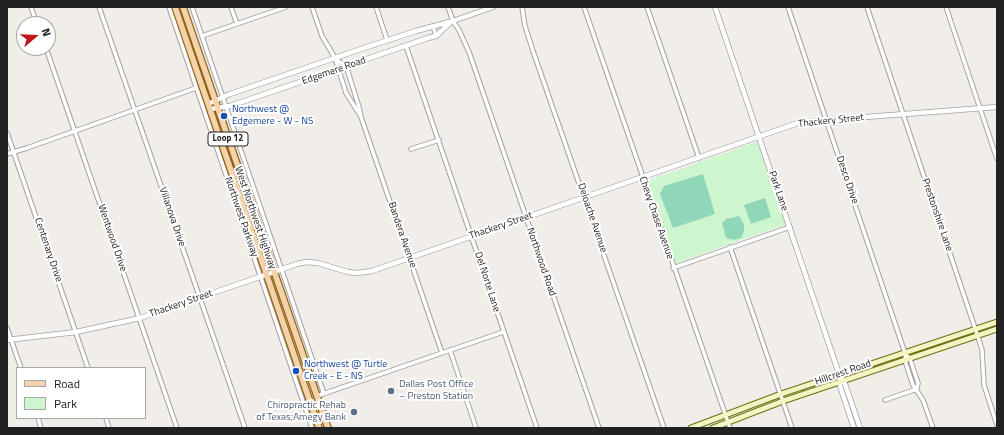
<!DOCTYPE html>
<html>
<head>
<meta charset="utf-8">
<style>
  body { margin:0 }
  #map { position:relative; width:1004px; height:435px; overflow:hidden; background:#f1eeea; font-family:"Titillium Web",sans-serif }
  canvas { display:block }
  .frame { position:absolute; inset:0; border:8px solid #222; pointer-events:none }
  .legend { position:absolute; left:16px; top:367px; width:130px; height:52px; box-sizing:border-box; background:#fff; border:1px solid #a7a7a7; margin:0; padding:5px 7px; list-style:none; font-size:12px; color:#222 }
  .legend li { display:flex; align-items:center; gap:8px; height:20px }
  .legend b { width:20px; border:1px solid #a7a7a7 }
  .north { position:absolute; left:16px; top:16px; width:40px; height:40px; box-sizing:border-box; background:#fff; border:1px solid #a7a7a7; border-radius:50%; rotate:71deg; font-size:11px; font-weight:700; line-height:16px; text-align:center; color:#222 }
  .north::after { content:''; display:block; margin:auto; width:14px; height:18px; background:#bf141b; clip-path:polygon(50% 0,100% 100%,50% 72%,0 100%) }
</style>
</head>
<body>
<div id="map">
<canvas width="1004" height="435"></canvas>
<div class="frame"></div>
<ul class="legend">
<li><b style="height:5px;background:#f3d2ac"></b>Road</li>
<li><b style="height:11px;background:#cdf5ce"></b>Park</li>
</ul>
<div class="north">N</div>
</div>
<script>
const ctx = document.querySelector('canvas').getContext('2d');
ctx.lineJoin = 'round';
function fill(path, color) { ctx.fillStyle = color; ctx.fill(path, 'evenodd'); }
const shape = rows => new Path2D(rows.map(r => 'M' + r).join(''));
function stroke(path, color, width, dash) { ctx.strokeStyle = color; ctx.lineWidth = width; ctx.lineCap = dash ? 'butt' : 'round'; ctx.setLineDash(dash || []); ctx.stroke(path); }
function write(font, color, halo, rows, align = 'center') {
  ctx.font = font + ' "Titillium Web",sans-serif'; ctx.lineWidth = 4; ctx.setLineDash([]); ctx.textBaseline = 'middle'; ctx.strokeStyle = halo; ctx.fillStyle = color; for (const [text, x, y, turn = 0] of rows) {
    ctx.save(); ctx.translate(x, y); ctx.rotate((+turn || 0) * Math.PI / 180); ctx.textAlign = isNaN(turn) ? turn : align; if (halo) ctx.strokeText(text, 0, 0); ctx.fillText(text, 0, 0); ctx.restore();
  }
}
fill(shape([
  [757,142,786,224,676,263,647,181]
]), '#cdf5ce');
fill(shape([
  [703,174,715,214,673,228,660,194,664,186],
  [765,198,771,217,751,224,744,205],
  [739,216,744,224,744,231,741,238,734,240,726,238,722,223,726,219]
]), '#90d7b9');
const minor = shape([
  [31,7,37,24],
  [99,7,245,428],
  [169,7,312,428],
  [192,7,324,394],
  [231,7,237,24],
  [312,7,322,36,335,58,346,93,360,115],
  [376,7,387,40],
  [448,7,453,21,459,30,469,52,599,428],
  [522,7,525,26,533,51,664,428],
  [584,7,730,428],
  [647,7,699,158],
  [788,7,905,353,906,364,913,385,923,400,933,428],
  [867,7,979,340,982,350,984,385,997,425],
  [946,7,997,159],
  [433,26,436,36],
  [202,36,286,7],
  [406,46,537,428],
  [46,48,177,428],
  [335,58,346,67,348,72,359,107,361,117,442,353],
  [7,133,88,368],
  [411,149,439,140],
  [7,154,27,148,196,88],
  [730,247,792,428],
  [673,268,790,227],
  [7,328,21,368],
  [450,350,476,428],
  [905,353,910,359,918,383,917,389],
  [317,396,503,332],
  [885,400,917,389],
  [38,418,41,428],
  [106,418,109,428]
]);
const tertiary = shape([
  [715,7,838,371,845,384,860,428],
  [208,104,230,94,358,50,416,31,453,21,493,7],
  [210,109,230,106,428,38,436,36,451,22],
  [7,340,76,332,140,318,297,264,306,262,318,263,348,272,357,273,372,271,798,123,826,120,997,107],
  [840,380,840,386,854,428]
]);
const secondary = shape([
  [691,428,781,394,997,322],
  [713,428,783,401,997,329]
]);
const primary = shape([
  [175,7,319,428],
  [183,7,328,428]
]);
stroke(minor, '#a3a3a3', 5.5);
stroke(tertiary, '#a3a3a3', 6);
stroke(secondary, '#6a7111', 7);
stroke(primary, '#90610f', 8);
stroke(minor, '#fff', 3.5);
stroke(tertiary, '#fff', 4.5);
stroke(secondary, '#f4f4c4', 5);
stroke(primary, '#f3d2ac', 5.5);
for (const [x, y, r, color] of [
  [224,116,4,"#1a4fb4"],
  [296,371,4,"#1a4fb4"],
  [391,391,4,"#5c6f8a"],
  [354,412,4,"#5c6f8a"]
]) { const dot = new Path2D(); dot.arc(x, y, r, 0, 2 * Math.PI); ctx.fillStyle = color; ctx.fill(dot); stroke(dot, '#fff', 1.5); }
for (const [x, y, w] of [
  [228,139,40]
]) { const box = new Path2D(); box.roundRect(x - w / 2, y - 7, w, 14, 3); ctx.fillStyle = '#fff'; ctx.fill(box); stroke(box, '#222', 1); }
write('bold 9px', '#222', null, [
  ["Loop 12",228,139]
]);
write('10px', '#222', '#fff', [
  ["Edgemere Road",334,71,-19],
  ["Thackery Street",831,121,-6],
  ["Desco Drive",847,180,71],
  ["Park Lane",778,191,71],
  ["Prestonshire Lane",937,215,71],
  ["Villanova Drive",172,217,71],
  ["Northwest Parkway",241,217,71],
  ["West Northwest Highway",255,218,71],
  ["Deloache Avenue",592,218,71],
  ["Chevy Chase Avenue",656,218,71],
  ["Thackery Street",501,226,-19],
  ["Bandera Avenue",402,235,71],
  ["Wentwood Drive",112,238,71],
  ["Centenary Drive",48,250,71],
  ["Northwood Road",541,262,71],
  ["Del Norte Lane",487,282,72],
  ["Thackery Street",181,304,-19],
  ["Hillcrest Road",843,373,-19]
]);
write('10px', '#164399', '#fff', [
  ["Northwest @",232,110],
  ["Edgemere - W - NS",232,122],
  ["Northwest @ Turtle",304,365],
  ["Creek - E - NS",304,377]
], 'left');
write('10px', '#4e5e75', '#fff', [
  ["Dallas Post Office",399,385],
  ["– Preston Station",399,397],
  ["Chiropractic Rehab",346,406,"right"],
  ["of Texas;Amegy Bank",346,418,"right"]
], 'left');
</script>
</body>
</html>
